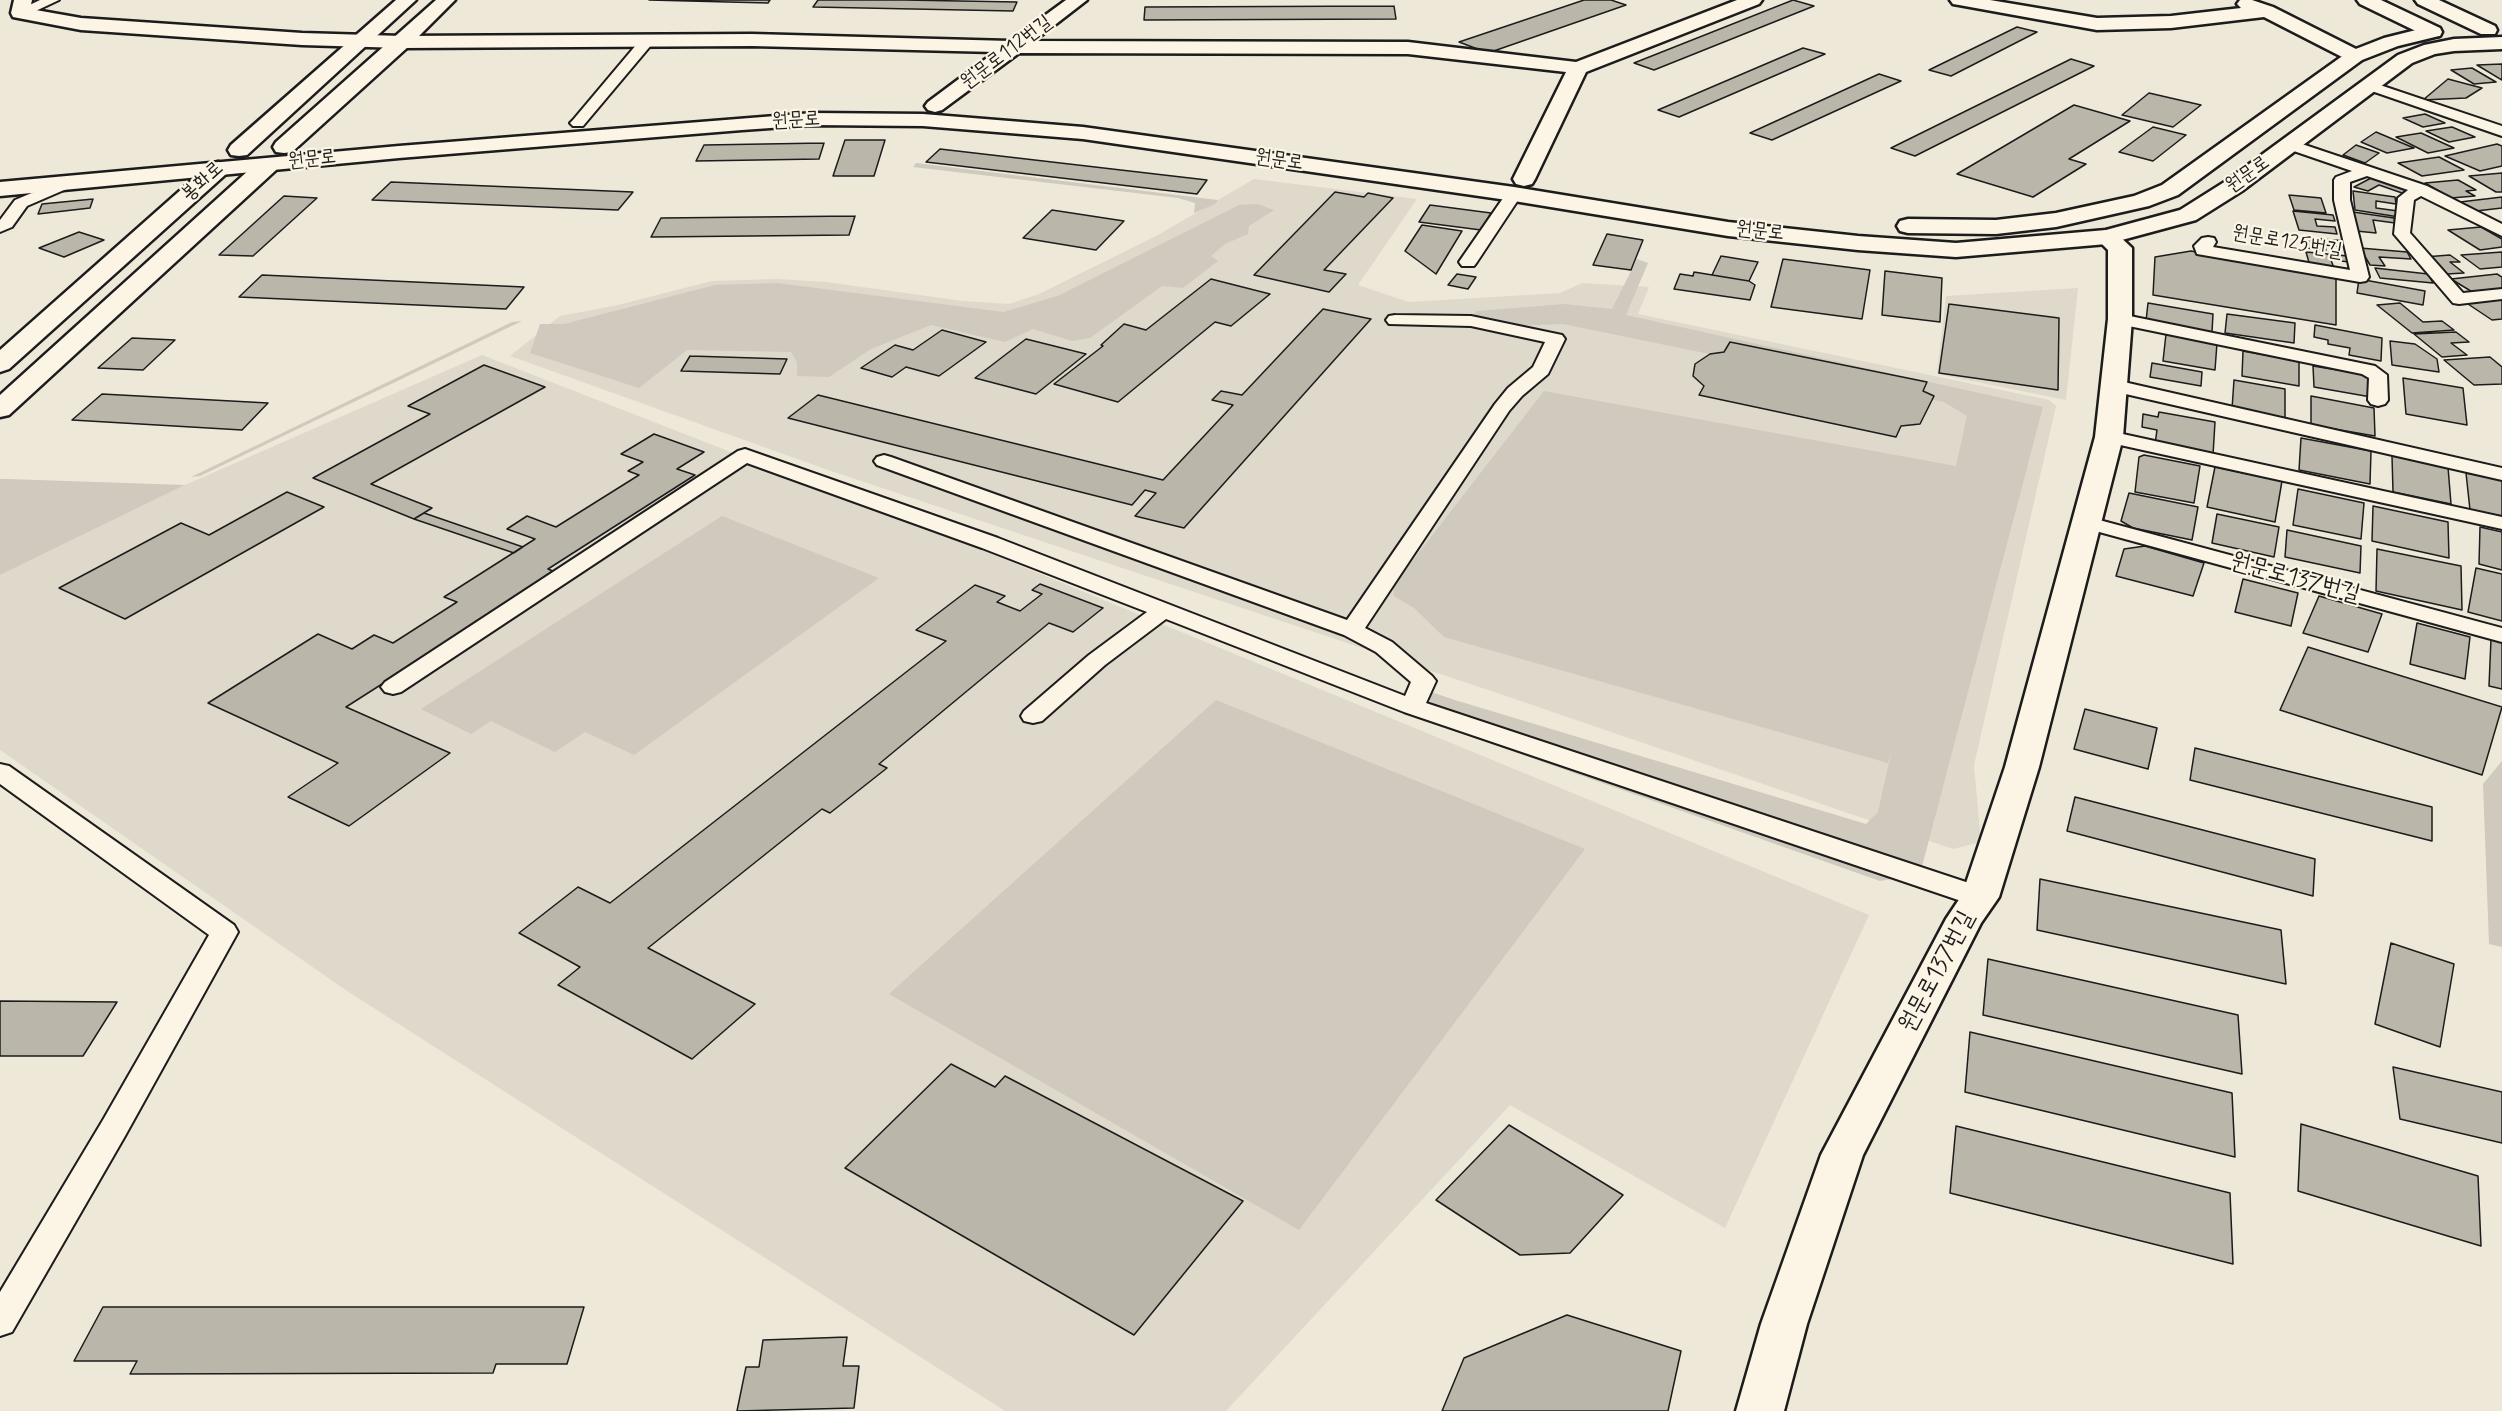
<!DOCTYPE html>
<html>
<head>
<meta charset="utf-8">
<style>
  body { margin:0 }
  canvas { display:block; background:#eee8d9 }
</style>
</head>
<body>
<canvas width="2502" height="1411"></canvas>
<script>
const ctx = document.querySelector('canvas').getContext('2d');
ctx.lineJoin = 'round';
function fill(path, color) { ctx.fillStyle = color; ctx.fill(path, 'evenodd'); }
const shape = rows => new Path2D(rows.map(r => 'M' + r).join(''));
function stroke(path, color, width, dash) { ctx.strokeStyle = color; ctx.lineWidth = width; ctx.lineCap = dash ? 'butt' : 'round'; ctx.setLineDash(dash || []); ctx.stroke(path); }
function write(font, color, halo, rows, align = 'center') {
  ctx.font = font + ' Mynerve,"Poor Story",sans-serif'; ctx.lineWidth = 4.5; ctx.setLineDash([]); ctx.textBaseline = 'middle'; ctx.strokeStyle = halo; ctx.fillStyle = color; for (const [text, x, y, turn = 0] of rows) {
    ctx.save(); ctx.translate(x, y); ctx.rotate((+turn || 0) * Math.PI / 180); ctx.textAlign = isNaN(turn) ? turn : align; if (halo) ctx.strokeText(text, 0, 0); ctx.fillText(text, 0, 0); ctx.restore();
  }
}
fill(shape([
  [1254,179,1417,199,1358,285,1409,302,1560,293,1582,283,1649,287,1638,314,2049,400,2056,406,1974,765,1981,842,1953,849,1503,695,828,470,510,356,560,316,618,305,712,281,777,279,826,282,963,301,1009,304,1039,294,1158,235],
  [2078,288,2066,400,1937,374,1946,296],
  [482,355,982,550,1869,915,1725,1228,1510,1105,1226,1411,1005,1411,347,991,0,750,0,575,185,485]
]), '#ded9cb');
fill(shape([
  [916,163,1218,200,1215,204,1194,213,1195,203,1178,198,913,167],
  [1257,204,1274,210,1249,226,1248,234,1225,244,1211,256,1218,261,1183,288,1162,286,1090,338,1072,341,1033,329,1005,342,931,325,871,349,829,377,797,376,797,362,791,352,687,350,639,388,530,353,540,324,564,324,715,285,777,283,1004,312,1060,295,1239,205],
  [1637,259,1648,263,1626,315,2043,407,1920,874,1880,881,1472,737,1442,718,1422,689,1455,700,1866,824,1878,812,1892,749,1888,763,1444,637,1414,608,1394,596,1393,586,1544,391,1956,466,1967,416,1944,402,1563,324,1485,327,1466,323,1477,311,1564,304,1612,309],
  [522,321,200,476,191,477,512,322],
  [0,479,8,479,185,485,0,575],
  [722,516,879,578,634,755,585,732,555,752,491,721,471,734,421,709],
  [1216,700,1585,849,1299,1230,889,994],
  [2502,761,2502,947,2489,944,2483,784]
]), '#cfcabd');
const building = shape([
  [649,0,770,0,768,3,649,0],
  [818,0,904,0,1017,2,1013,11,813,7,818,0],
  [1584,0,1611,0,1626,5,1488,53,1459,42,1584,0],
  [1793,0,1814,6,1654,70,1634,63,1793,0],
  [1394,6,1396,19,1144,20,1145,7,1394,6],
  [2017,27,2037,32,1951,76,1929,70,2017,27],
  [1803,48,1825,54,1679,117,1658,110,1803,48],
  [2071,59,2094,66,1915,156,1891,148,2071,59],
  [2502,64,2502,80,2477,65,2502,64],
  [2472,68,2496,82,2474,84,2451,70,2472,68],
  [1879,74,1901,81,1772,140,1750,133,1879,74],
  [2448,79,2482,88,2466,98,2423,100,2448,79],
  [2149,93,2201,105,2173,127,2122,115,2149,93],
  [2074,105,2130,121,2069,159,2086,164,2033,197,1957,174,2074,105],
  [2425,114,2445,123,2423,127,2403,118,2425,114],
  [2153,127,2186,135,2153,161,2119,152,2153,127],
  [2452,127,2475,137,2449,142,2426,131,2452,127],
  [2376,132,2414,148,2387,153,2361,142,2376,132],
  [2421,133,2454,148,2428,153,2396,137,2421,133],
  [845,140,885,140,874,176,833,176,845,140],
  [824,143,819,159,696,161,704,145,824,143],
  [2497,144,2502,146,2502,166,2480,171,2445,156,2497,144],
  [2356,145,2379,153,2365,163,2343,155,2356,145],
  [940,149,1207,180,1197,194,926,162,940,149],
  [2439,157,2464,170,2422,176,2398,163,2439,157],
  [2502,173,2502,192,2496,192,2469,176,2502,173],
  [2373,177,2409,189,2402,193,2379,185,2368,191,2354,187,2373,177],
  [2458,180,2476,190,2466,191,2475,196,2451,198,2425,183,2458,180],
  [391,182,633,192,618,210,372,200,391,182],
  [2353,191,2395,197,2396,204,2376,201,2376,208,2398,211,2399,217,2355,210,2353,191],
  [1335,192,1364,197,1368,193,1393,198,1324,270,1346,274,1329,292,1254,275,1335,192],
  [2289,195,2321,198,2326,213,2294,210,2289,195],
  [284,196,317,198,253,256,219,255,284,196],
  [2502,197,2502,208,2476,211,2460,202,2502,197],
  [93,199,90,208,38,214,42,204,93,199],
  [1430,205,1491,213,1481,230,1419,222,1430,205],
  [1052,210,1124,221,1096,250,1023,238,1052,210],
  [2293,211,2333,215,2335,221,2315,219,2317,226,2335,227,2337,234,2299,230,2293,211],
  [2353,212,2394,218,2395,223,2373,220,2376,233,2356,231,2353,212],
  [855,216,849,235,651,237,661,218,855,216],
  [1422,225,1462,231,1436,274,1405,251,1422,225],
  [2481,227,2502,239,2502,247,2480,250,2448,230,2481,227],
  [79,232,104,240,64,257,39,248,79,232],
  [1607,234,1643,240,1631,270,1593,265,1607,234],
  [2302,237,2345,241,2348,247,2324,245,2326,250,2306,248,2302,237],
  [2360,248,2407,252,2411,259,2379,257,2385,266,2370,265,2360,248],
  [2191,251,2336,277,2336,325,2153,295,2155,257,2191,251],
  [2306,252,2348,256,2350,262,2331,260,2334,268,2310,266,2306,252],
  [2502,252,2502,267,2480,269,2461,255,2502,252],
  [2450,255,2460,262,2450,262,2464,273,2447,274,2424,257,2450,255],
  [1721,256,1758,262,1749,281,1712,275,1721,256],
  [1783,259,1870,270,1862,319,1771,307,1783,259],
  [2375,268,2428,274,2433,283,2380,278,2375,268],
  [1885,271,1942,278,1940,322,1882,315,1885,271],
  [1694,272,1749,281,1755,285,1750,300,1674,289,1680,274,1693,276,1694,272],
  [1457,274,1476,277,1468,289,1448,285,1457,274],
  [2497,274,2502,277,2502,290,2474,293,2451,279,2497,274],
  [262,275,524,287,506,309,239,297,262,275],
  [1211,279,1270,294,1231,326,1215,322,1118,402,1054,384,1103,346,1101,345,1124,324,1146,330,1211,279],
  [2359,279,2425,291,2423,305,2357,293,2359,279],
  [2502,298,2502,319,2492,320,2465,302,2502,298],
  [2148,303,2213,314,2212,332,2146,321,2148,303],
  [2400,303,2423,322,2442,321,2454,330,2412,333,2377,305,2400,303],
  [1949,304,2059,318,2058,390,1939,373,1949,304],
  [1323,309,1371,319,1184,528,1135,516,1156,493,1145,490,1132,505,788,418,818,395,1163,480,1233,405,1212,400,1221,391,1242,395,1323,309],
  [2227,314,2295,323,2294,343,2225,333,2227,314],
  [2315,325,2382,338,2381,361,2349,355,2350,348,2328,344,2328,340,2314,337,2315,325],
  [942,330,986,342,939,376,906,367,892,377,861,368,895,345,913,350,942,330],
  [2456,332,2469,342,2451,343,2467,355,2442,357,2414,334,2456,332],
  [2166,334,2217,343,2215,370,2163,361,2166,334],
  [132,338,175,340,143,370,98,368,132,338],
  [1026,339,1086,354,1036,394,975,378,1026,339],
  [2390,341,2415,344,2437,359,2439,372,2392,365,2390,341],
  [1730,342,1927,382,1923,391,1934,396,1920,424,1901,426,1896,437,1699,395,1704,386,1693,376,1695,364,1710,354,1724,352,1730,342],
  [2243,351,2299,361,2299,386,2242,376,2243,351],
  [690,356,787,359,780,374,681,371,690,356],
  [2490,357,2502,367,2502,384,2474,385,2444,360,2490,357],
  [2152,363,2202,372,2201,386,2150,377,2152,363],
  [484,365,545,387,371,484,432,508,414,519,313,478,430,414,408,406,484,365],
  [2313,366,2369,375,2371,397,2314,387,2313,366],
  [2403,378,2463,388,2467,425,2406,414,2403,378],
  [2234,380,2285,389,2285,418,2232,409,2234,380],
  [102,394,268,403,242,430,72,420,102,394],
  [2311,396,2374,408,2375,436,2311,425,2311,396],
  [2159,412,2215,422,2213,455,2155,444,2157,430,2142,427,2143,414,2158,417,2159,412],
  [654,434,704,452,677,469,695,475,548,569,560,574,410,671,404,670,346,707,450,753,349,826,288,797,338,763,208,703,318,634,352,649,374,635,393,643,457,602,444,597,535,539,507,529,527,516,556,527,639,475,628,471,643,462,621,454,654,434],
  [2301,438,2371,451,2370,484,2299,470,2301,438],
  [2144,455,2200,466,2194,503,2135,492,2139,457,2144,455],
  [2392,456,2448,467,2451,504,2393,492,2392,456],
  [2215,467,2282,481,2275,522,2207,507,2215,467],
  [2466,473,2502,480,2502,516,2470,510,2466,473],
  [2298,489,2364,503,2361,539,2293,525,2298,489],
  [287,492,324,507,125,619,59,588,181,523,209,535,287,492],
  [2129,493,2198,507,2192,540,2133,528,2121,521,2129,493],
  [2373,506,2448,522,2449,558,2372,541,2373,506],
  [424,513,523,547,514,553,414,519,424,513],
  [2217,514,2279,527,2274,557,2212,543,2217,514],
  [2480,527,2502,532,2502,570,2479,564,2480,527],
  [2287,530,2361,546,2360,573,2285,557,2287,530],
  [2145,546,2204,563,2193,596,2116,576,2124,549,2145,546],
  [2377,549,2461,566,2462,610,2376,591,2377,549],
  [2476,568,2502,574,2502,621,2468,612,2476,568],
  [2243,579,2298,593,2291,626,2235,612,2243,579],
  [1040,584,1103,608,1073,632,1049,623,879,764,887,768,830,813,822,809,648,948,755,1004,692,1059,558,985,580,967,519,933,578,887,610,903,946,641,916,630,975,585,1005,596,997,602,1020,611,1042,594,1032,590,1040,584],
  [2319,596,2382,614,2368,652,2303,633,2319,596],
  [2417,623,2470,637,2465,679,2410,664,2417,623],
  [2491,639,2502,642,2502,689,2489,686,2491,639],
  [2308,647,2502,707,2482,775,2280,710,2308,647],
  [2085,709,2157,728,2148,769,2074,749,2085,709],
  [2195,748,2432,807,2432,841,2190,780,2195,748],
  [2075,797,2315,859,2313,896,2067,831,2075,797],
  [2040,879,2281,930,2286,984,2037,930,2040,879],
  [2391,943,2454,964,2440,1047,2375,1024,2391,943],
  [1988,959,2238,1015,2242,1074,1983,1015,1988,959],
  [0,1001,117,1002,83,1056,0,1056,0,1001],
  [1970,1032,2232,1093,2235,1157,1965,1092,1970,1032],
  [951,1064,995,1087,1005,1076,1243,1201,1134,1335,845,1168,951,1064],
  [2393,1067,2502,1092,2502,1143,2400,1119,2393,1067],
  [2301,1124,2478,1176,2481,1246,2298,1191,2301,1124],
  [1509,1125,1623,1195,1570,1253,1520,1255,1436,1200,1509,1125],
  [1956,1126,2230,1193,2233,1264,1950,1193,1956,1126],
  [103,1307,584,1307,567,1364,496,1364,493,1373,130,1374,137,1361,74,1361,103,1307],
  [1567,1315,1681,1351,1668,1411,1442,1411,1464,1358,1567,1315],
  [847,1337,843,1366,859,1366,854,1408,737,1411,746,1367,759,1367,763,1340,847,1337]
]);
fill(building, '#bab6aa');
stroke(building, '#1c1c1c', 1.5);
const service = shape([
  [40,0,59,0,25,16,20,17,13,13,40,0],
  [647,37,654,41,652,44,583,126,573,126,570,123,573,120,642,38,647,37],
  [2368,81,2502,126,2502,136,2363,88,2361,85,2368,81],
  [2290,140,2427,186,2502,224,2502,236,2421,196,2414,200,2410,233,2463,293,2502,289,2502,299,2459,304,2453,303,2394,234,2398,198,2408,190,2367,176,2350,182,2350,200,2369,277,2366,281,2360,282,2197,254,2194,246,2202,238,2208,237,2214,238,2216,242,2213,247,2350,270,2334,200,2334,180,2336,177,2352,171,2285,148,2282,145,2285,142,2290,140],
  [65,179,73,184,71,187,27,206,12,227,0,232,0,220,15,200,65,179],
  [1514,189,1522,194,1477,262,1474,266,1462,266,1459,262,1508,191,1514,189],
  [2120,314,2375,366,2387,375,2388,400,2385,404,2378,406,2371,404,2368,400,2369,378,2362,374,2114,323,2111,319,2114,315,2120,314],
  [1395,315,1471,316,1562,335,1565,339,1548,374,1522,396,1509,411,1365,628,1392,642,1432,676,1436,681,1426,703,1990,890,1993,897,1990,904,1980,906,1970,904,1404,712,1166,619,1105,665,1042,721,1033,723,1024,721,1021,716,1024,711,1089,655,1147,612,982,548,747,463,401,692,393,694,385,692,381,687,385,682,738,451,745,449,998,538,1405,696,1411,682,1376,652,1344,635,877,465,874,461,877,457,884,455,891,457,1347,620,1495,404,1508,388,1533,367,1545,342,1471,326,1389,324,1386,320,1389,316,1395,315],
  [2115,380,2502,468,2502,480,2108,390,2105,386,2108,382,2115,380],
  [2109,431,2502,517,2502,529,2102,441,2099,437,2102,433,2109,431],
  [2088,517,2502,628,2502,642,2081,527,2077,523,2081,519,2088,517],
  [0,764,9,766,234,925,238,932,125,1136,12,1332,0,1336,0,1292,103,1120,209,935,0,784,0,764]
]);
const minor = shape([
  [14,0,32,0,30,9,81,18,302,33,402,36,752,34,1010,41,1066,0,1087,0,1034,41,1408,42,1576,62,1737,0,1762,0,1759,4,1586,72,1535,179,1532,184,1524,186,1516,184,1513,179,1566,72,1408,54,1019,53,942,110,935,112,928,110,925,106,928,102,995,52,752,46,402,48,302,45,81,30,13,17,11,13,14,0],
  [1950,0,1990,0,2097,18,2171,16,2241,8,2237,4,2240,0,2252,0,2273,7,2362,52,2365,56,2362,60,2348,60,2264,17,2171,28,2097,30,1959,5,1953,4,1950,0],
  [2357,0,2381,0,2440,28,2442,32,2440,36,2426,36,2360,4,2357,0],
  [2415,0,2439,0,2495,26,2497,30,2495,34,2481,34,2418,4,2415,0]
]);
const tertiary = shape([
  [396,0,416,0,247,155,239,156,231,155,228,150,231,145,396,0],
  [436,0,455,0,409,46,292,152,284,153,276,152,273,147,276,142,436,0],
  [268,159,276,160,279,165,276,170,9,415,0,417,0,395,260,160,268,159],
  [218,162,226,164,229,169,226,174,9,369,0,372,0,350,210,164,218,162],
  [2107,230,2115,232,2132,248,2132,319,2123,437,2039,767,1999,897,1981,923,1863,1155,1807,1324,1784,1411,1736,1411,1761,1324,1821,1155,1946,919,1962,895,2005,767,2095,437,2108,319,2108,250,2095,237,2099,232,2107,230]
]);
const secondary = shape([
  [2432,26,2439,28,2441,32,2439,36,2398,46,2362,60,2178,195,2149,206,2056,227,1996,234,1908,233,1900,231,1897,226,1900,221,1908,219,1996,220,2056,213,2134,196,2162,185,2348,52,2384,38,2432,26],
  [2502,37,2502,49,2454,51,2435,54,2412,63,2242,191,2196,220,2107,244,1956,257,1858,250,1728,236,1514,201,1083,139,923,126,813,125,742,130,399,158,0,196,0,182,399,146,813,113,923,114,1083,127,1514,187,1728,222,1858,236,1956,243,2106,230,2180,210,2226,181,2398,55,2424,45,2454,39,2502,37]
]);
stroke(service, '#1c1c1c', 4);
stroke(minor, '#1c1c1c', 5);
stroke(tertiary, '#1c1c1c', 5);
stroke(secondary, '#1c1c1c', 5);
fill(service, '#fcf5e5');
fill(minor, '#fcf5e5');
fill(tertiary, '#fcf5e5');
fill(secondary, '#fcf5e5');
write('20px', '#1c1c1c', '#fcf5e5', [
  ["원문로112번길",1007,53,-37],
  ["원문로",796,121,-3],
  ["원문로",312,160,-6],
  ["원문로",1279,161,8],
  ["원문로",2248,175,-35],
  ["봉화로",203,182,-42],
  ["원문로",1760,232,6],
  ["원문로125번길",2287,243,10]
]);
write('24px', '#1c1c1c', '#fcf5e5', [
  ["원문로137번길",2295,579,15],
  ["원문로137번길",1938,972,-62]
]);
</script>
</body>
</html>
